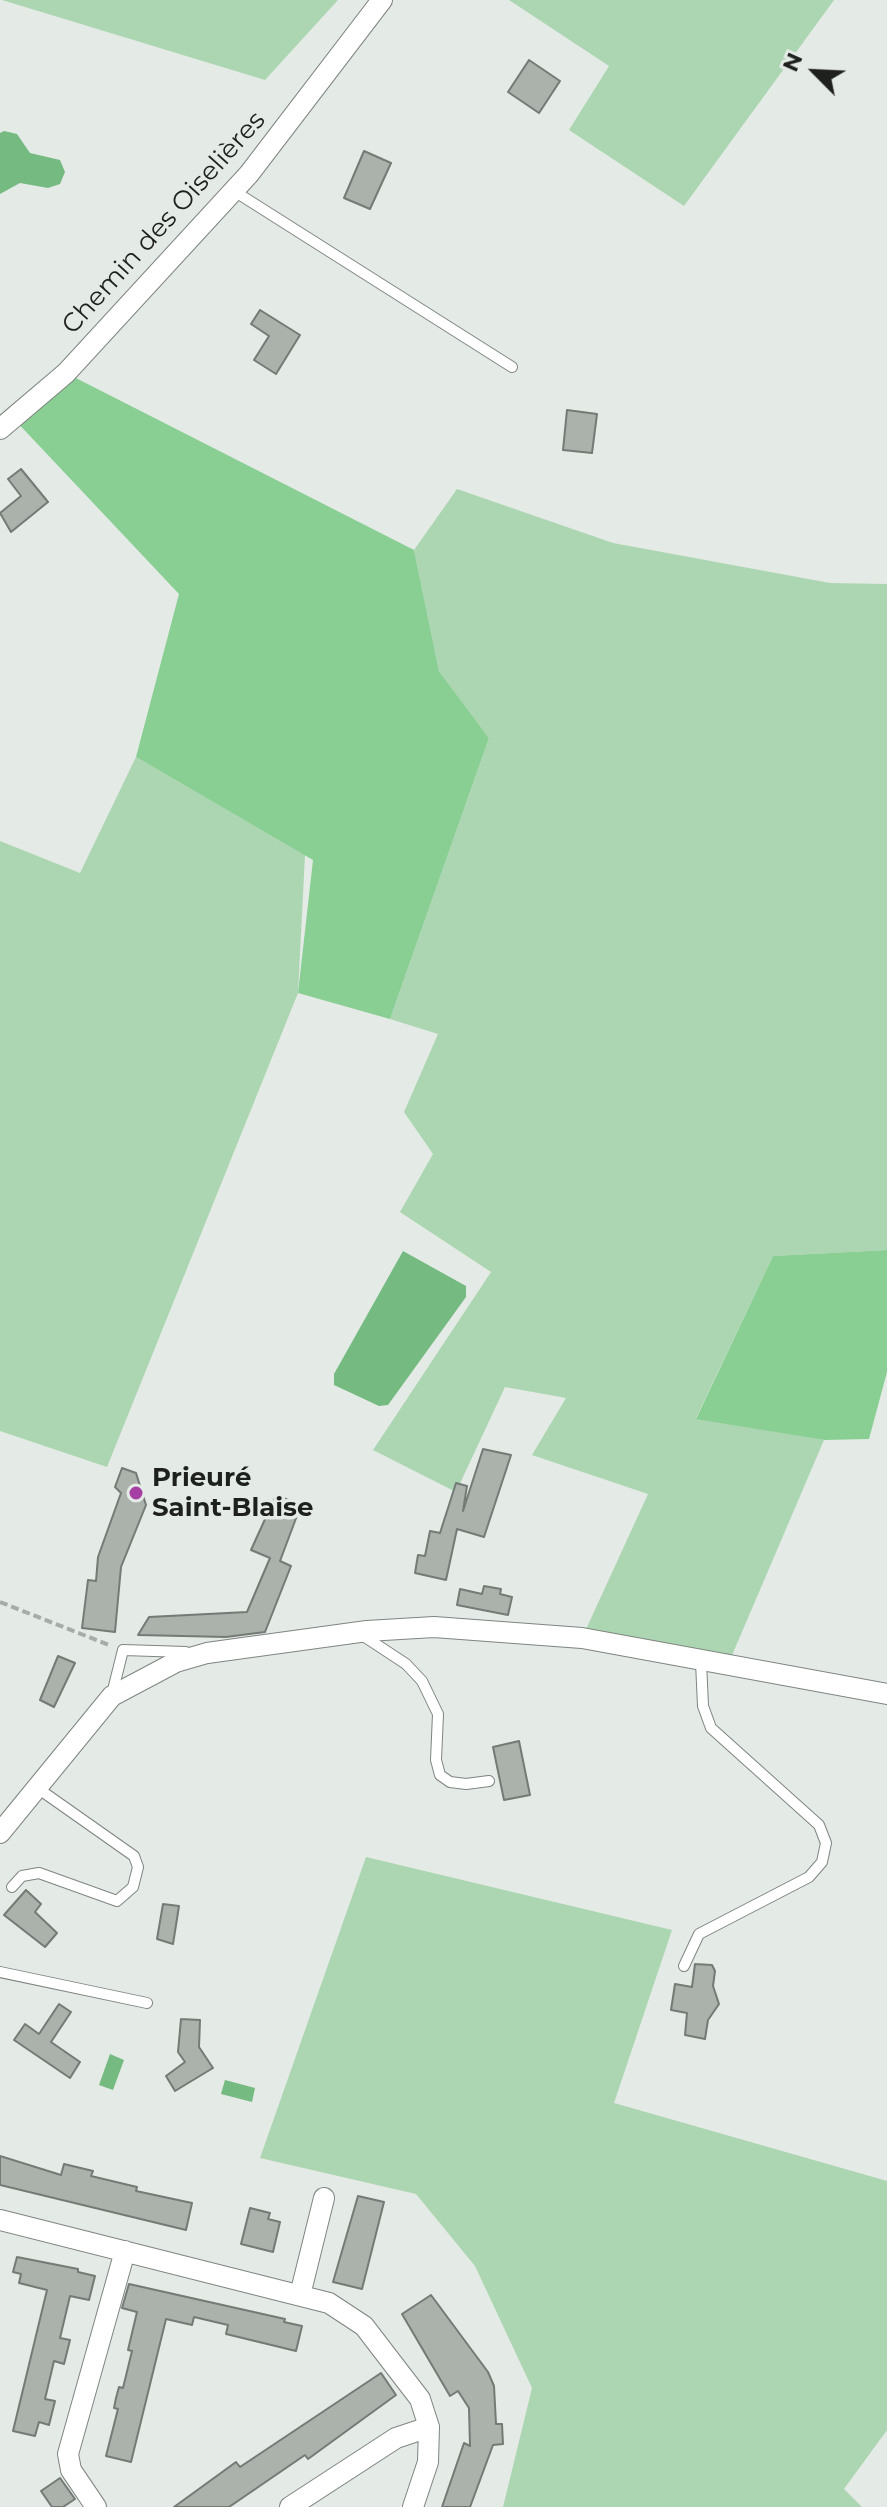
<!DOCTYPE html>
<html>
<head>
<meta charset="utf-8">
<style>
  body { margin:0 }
  #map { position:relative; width:887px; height:2507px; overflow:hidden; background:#e4eae5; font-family:Montserrat,sans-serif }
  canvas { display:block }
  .north { position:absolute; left:775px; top:32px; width:80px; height:80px; -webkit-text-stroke:6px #e4eae5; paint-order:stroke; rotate:294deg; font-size:22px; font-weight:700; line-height:32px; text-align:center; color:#1e201e }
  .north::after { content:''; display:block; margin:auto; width:28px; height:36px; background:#1e201e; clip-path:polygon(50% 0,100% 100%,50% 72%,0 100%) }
</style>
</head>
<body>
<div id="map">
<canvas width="887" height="2507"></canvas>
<div class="north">N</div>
</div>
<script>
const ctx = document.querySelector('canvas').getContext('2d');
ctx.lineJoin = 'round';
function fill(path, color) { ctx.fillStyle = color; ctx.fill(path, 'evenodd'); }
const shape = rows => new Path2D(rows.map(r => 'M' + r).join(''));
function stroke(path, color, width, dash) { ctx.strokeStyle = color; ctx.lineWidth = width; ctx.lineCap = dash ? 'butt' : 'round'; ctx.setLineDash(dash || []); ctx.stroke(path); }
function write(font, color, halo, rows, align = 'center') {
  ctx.font = font + ' Montserrat,sans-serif'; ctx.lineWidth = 7; ctx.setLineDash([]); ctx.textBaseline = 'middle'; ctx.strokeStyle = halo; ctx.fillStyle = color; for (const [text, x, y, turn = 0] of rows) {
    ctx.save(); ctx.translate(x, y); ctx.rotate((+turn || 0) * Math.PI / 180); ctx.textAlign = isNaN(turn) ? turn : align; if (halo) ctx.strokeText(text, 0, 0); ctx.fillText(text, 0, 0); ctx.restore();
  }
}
fill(shape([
  [2,0,338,0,265,80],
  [509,0,834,0,684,206,569,130,609,66],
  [457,489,613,543,830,583,887,584,887,1250,773,1256,696,1418,824,1440,727,1667,582,1638,648,1494,532,1455,566,1398,505,1387,456,1492,373,1450,491,1272,400,1212,433,1154,404,1112,438,1034,390,1019,489,738,439,671,414,550],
  [136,757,305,855,298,993,107,1467,0,1431,0,841,80,873],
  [366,1857,672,1930,614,2103,887,2181,887,2430,844,2489,862,2507,503,2507,532,2388,475,2266,416,2194,260,2158]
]), '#acd6b1');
fill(shape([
  [66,373,414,550,439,671,489,738,390,1019,298,993,313,860,136,757,179,594,13,418],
  [887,1250,887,1372,869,1439,824,1440,696,1419,773,1256]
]), '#89ce93');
fill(shape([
  [4,131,17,134,30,153,60,160,65,172,60,184,48,188,20,183,0,194,0,133],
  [403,1251,466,1286,466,1297,388,1405,379,1406,334,1385,334,1374],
  [110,2054,124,2060,113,2090,99,2085],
  [225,2080,255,2088,252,2102,221,2094]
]), '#75ba80');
const building = shape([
  [529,60,560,81,539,113,508,92,529,60],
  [364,151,391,163,370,209,344,198,364,151],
  [260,310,300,335,276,374,254,360,269,336,251,324,260,310],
  [567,410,597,414,592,453,563,450,567,410],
  [21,469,48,502,11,532,0,513,21,496,8,479,21,469],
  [483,1449,511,1455,484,1537,457,1529,446,1580,415,1573,418,1555,425,1556,430,1531,440,1533,456,1483,467,1486,463,1511,483,1449],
  [122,1468,136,1473,146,1505,121,1567,115,1632,82,1628,88,1580,96,1581,98,1557,121,1493,115,1487,122,1468],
  [276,1495,301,1505,280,1561,291,1566,265,1632,226,1637,138,1635,149,1617,247,1612,270,1558,251,1550,276,1495],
  [484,1586,501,1589,500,1594,512,1597,508,1615,457,1605,460,1589,482,1594,484,1586],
  [58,1656,75,1663,54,1707,40,1700,58,1656],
  [519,1741,530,1795,504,1800,493,1747,519,1741],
  [26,1890,41,1904,35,1912,57,1933,45,1947,4,1915,26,1890],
  [163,1904,179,1906,173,1944,157,1939,163,1904],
  [695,1964,712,1965,715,1971,713,1986,719,2004,708,2020,705,2039,685,2035,687,2013,671,2010,675,1984,692,1987,695,1964],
  [59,2004,71,2012,51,2042,80,2062,70,2078,14,2040,25,2024,39,2034,59,2004],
  [181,2019,200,2020,199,2047,213,2068,175,2091,166,2076,185,2062,178,2052,181,2019],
  [0,2156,61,2175,64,2164,93,2171,91,2176,137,2187,136,2191,192,2203,186,2230,0,2185,0,2156],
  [358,2196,384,2202,362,2289,333,2282,358,2196],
  [250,2208,270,2213,268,2219,280,2222,273,2252,241,2244,250,2208],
  [17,2257,78,2269,78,2272,95,2276,89,2300,70,2296,60,2338,70,2340,64,2364,54,2361,45,2399,55,2401,49,2425,39,2422,35,2436,13,2431,47,2290,19,2283,21,2274,13,2272,17,2257],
  [129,2284,285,2319,284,2322,302,2326,296,2351,226,2334,228,2325,194,2317,192,2325,166,2319,131,2462,106,2456,118,2409,114,2408,116,2398,119,2387,123,2388,132,2351,128,2350,137,2312,122,2308,129,2284],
  [431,2295,488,2372,494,2386,496,2424,502,2424,503,2444,493,2445,470,2507,442,2507,464,2443,470,2446,469,2408,458,2391,450,2396,402,2314,431,2295],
  [381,2373,396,2395,308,2459,305,2455,229,2507,174,2507,236,2462,240,2467,381,2373],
  [60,2478,75,2499,63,2507,52,2507,41,2491,60,2478]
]);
fill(building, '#abb1ab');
stroke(building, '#747a75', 2);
const lane = shape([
  [234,191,512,367],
  [359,1633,406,1664,422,1681,438,1714,436,1760,440,1775,450,1782,466,1784,489,1781],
  [112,1694,123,1650,186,1652],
  [12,1887,22,1876,39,1873,117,1901,133,1887,138,1867,134,1856,36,1787],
  [684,1966,699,1934,809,1877,822,1862,826,1843,819,1825,711,1728,703,1706,701,1662],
  [0,1972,147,2003]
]);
const street = shape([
  [0,429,66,373,249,174,382,0],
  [0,1833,112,1696,176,1662,207,1653,367,1631,434,1627,582,1638,887,1694],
  [0,2220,329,2303,364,2326,420,2399,429,2427,428,2462,413,2507],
  [300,2295,324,2198],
  [96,2507,71,2470,68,2454,125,2251],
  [290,2507,396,2438,429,2427]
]);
stroke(lane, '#7f8580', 12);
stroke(street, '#7f8580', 22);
stroke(shape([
  [0,1602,109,1645]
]), '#a7aca8', 4, [8, 4]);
stroke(lane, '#fff', 10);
stroke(street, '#fff', 20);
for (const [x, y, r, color] of [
  [136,1493,8,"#a53fa4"]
]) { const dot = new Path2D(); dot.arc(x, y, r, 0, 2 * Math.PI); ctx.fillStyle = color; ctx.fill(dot); stroke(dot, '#e4eae5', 3); }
write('26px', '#1e201e', '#e4eae5', [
  ["Chemin des Oiselières",164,223,-48]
]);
write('bold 26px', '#1e201e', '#e4eae5', [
  ["Prieuré",152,1478],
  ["Saint-Blaise",152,1508]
], 'left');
</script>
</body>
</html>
